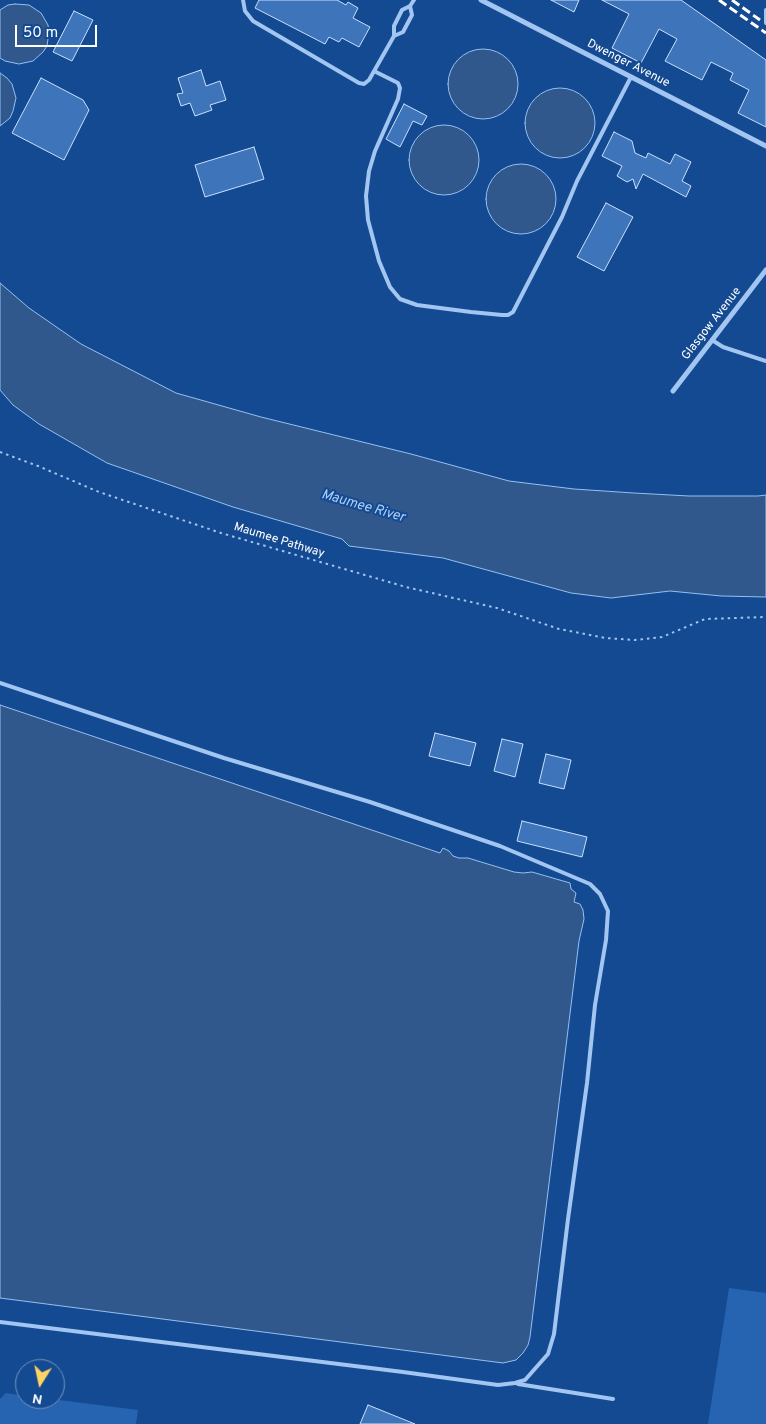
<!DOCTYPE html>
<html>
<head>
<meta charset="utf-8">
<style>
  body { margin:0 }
  #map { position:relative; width:766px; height:1424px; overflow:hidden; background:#144a92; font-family:Overpass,sans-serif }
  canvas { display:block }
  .north { position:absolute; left:15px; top:1359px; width:50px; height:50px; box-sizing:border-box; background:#144a92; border:1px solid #7292be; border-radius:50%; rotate:190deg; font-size:14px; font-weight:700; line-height:20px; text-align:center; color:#fff }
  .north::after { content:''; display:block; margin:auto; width:18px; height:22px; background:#ffd362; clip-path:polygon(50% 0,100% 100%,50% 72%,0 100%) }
  .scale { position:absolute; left:15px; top:25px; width:82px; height:22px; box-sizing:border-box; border:2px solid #fff; border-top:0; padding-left:6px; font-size:15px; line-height:18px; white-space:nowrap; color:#fff; -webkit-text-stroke:4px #144a92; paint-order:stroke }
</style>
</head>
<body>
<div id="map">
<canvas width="766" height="1424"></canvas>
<div class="north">N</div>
<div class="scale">50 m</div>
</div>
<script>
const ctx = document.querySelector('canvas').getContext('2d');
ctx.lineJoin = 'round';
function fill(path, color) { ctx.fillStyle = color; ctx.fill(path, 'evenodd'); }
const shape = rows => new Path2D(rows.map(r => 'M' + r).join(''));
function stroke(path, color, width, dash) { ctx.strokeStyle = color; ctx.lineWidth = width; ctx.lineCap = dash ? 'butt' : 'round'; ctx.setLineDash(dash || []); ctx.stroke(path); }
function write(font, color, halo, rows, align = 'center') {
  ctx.font = font + ' Overpass,sans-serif'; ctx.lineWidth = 4; ctx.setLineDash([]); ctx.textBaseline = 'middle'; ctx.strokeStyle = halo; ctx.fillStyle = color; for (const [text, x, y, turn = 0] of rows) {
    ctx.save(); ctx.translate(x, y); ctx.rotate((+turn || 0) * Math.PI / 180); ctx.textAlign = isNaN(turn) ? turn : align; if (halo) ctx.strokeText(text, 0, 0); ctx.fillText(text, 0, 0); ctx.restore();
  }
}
fill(shape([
  [729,1288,766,1293,766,1424,708,1424],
  [6,1393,25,1396,25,1399,51,1399,138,1410,136,1424,0,1424,0,1399]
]), '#2664b1');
const water = shape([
  [15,4,29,5,41,13,48,25,49,32,47,46,43,52,33,61,19,64,5,61,0,58,0,10,8,5,15,4],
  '448 84a35 35 0 1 1 70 0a35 35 0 1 1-70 0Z',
  [0,73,7,78,12,84,16,98,13,111,10,118,0,126,0,73],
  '525 123a35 35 0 1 1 70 0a35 35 0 1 1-70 0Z',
  '409 160a35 35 0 1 1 70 0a35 35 0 1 1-70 0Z',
  '486 199a35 35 0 1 1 70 0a35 35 0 1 1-70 0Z',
  [0,283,29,308,81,344,176,393,261,417,411,454,509,481,574,489,634,493,689,496,758,496,766,495,766,597,721,596,670,591,611,598,571,593,443,558,349,546,342,539,233,507,107,463,39,424,13,405,0,390,0,283],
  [0,705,440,853,443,848,449,851,453,856,459,858,468,858,514,872,523,873,532,872,570,883,571,889,576,893,574,902,580,904,583,910,584,919,579,941,530,1337,528,1345,523,1353,516,1360,503,1363,0,1298,0,705]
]);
fill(water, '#30588c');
stroke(water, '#94c0f4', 1);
const building = shape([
  [259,0,337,0,346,5,348,2,358,8,353,18,370,27,359,47,342,38,339,42,329,37,325,44,255,8,259,0],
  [551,0,579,0,574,12,551,0],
  [602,0,681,0,766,60,766,127,738,113,749,90,730,80,733,73,711,62,702,80,665,61,677,39,659,29,641,63,612,48,629,14,602,0],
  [74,11,93,20,72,61,53,52,74,11],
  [201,70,206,86,220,81,226,100,210,105,212,110,195,116,190,103,181,106,177,94,183,93,178,78,201,70],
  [41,78,83,100,89,110,64,160,12,133,41,78],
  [404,104,427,116,422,125,413,121,400,147,386,139,404,104],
  [614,132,632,141,635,153,646,158,648,153,670,164,675,154,691,162,682,181,691,186,686,197,643,174,636,189,633,179,627,182,617,176,622,166,602,156,614,132],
  [254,147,264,179,205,197,195,165,254,147],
  [606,203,633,217,604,271,577,257,606,203],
  [435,733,476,743,470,766,429,756,435,733],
  [502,739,523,744,515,777,494,771,502,739],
  [546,754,571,760,564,789,539,783,546,754],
  [522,821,587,837,582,857,517,841,522,821],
  [368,1405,415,1424,360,1424,368,1405]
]);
fill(building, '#3d74ba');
stroke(building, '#c9e0fc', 1);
stroke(shape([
  [0,452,38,466,99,492,221,533,406,587,497,608,559,629,605,638,635,640,662,637,705,619,766,617]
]), '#a2c5f1', 2, [2.5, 4]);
stroke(shape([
  [243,0,245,11,253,21,359,83,364,84,369,80,394,36],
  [410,6,412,15,403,32,394,36,394,26,402,10,410,6,414,0],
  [766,10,766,23],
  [374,71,398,83,400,88,398,99,375,151,369,171,366,196,368,220,379,261,390,287,400,299,417,305,471,312,502,315,508,315,513,312,562,217,577,181,631,77],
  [712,340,723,347,766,361],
  [0,683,224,758,370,802,500,846,590,884,600,894,608,911,606,940,595,1005,587,1083,568,1219,554,1334,548,1354,525,1380,515,1383,498,1385,403,1372,0,1322],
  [518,1384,613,1399]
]), '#a2c5f1', 4);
stroke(shape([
  [481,0,766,146],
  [673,391,766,270]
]), '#a2c5f1', 5);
stroke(shape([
  [719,0,766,33],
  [732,0,760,20]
]), '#fff', 3, [9, 4]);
write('12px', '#fff', '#144a92', [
  ["Dwenger Avenue",628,64,27],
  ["Glasgow Avenue",712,324,-52],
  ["Maumee Pathway",279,541,17]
]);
write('italic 14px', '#aecff8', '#144a92', [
  ["Maumee River",363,507,16]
]);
</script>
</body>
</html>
